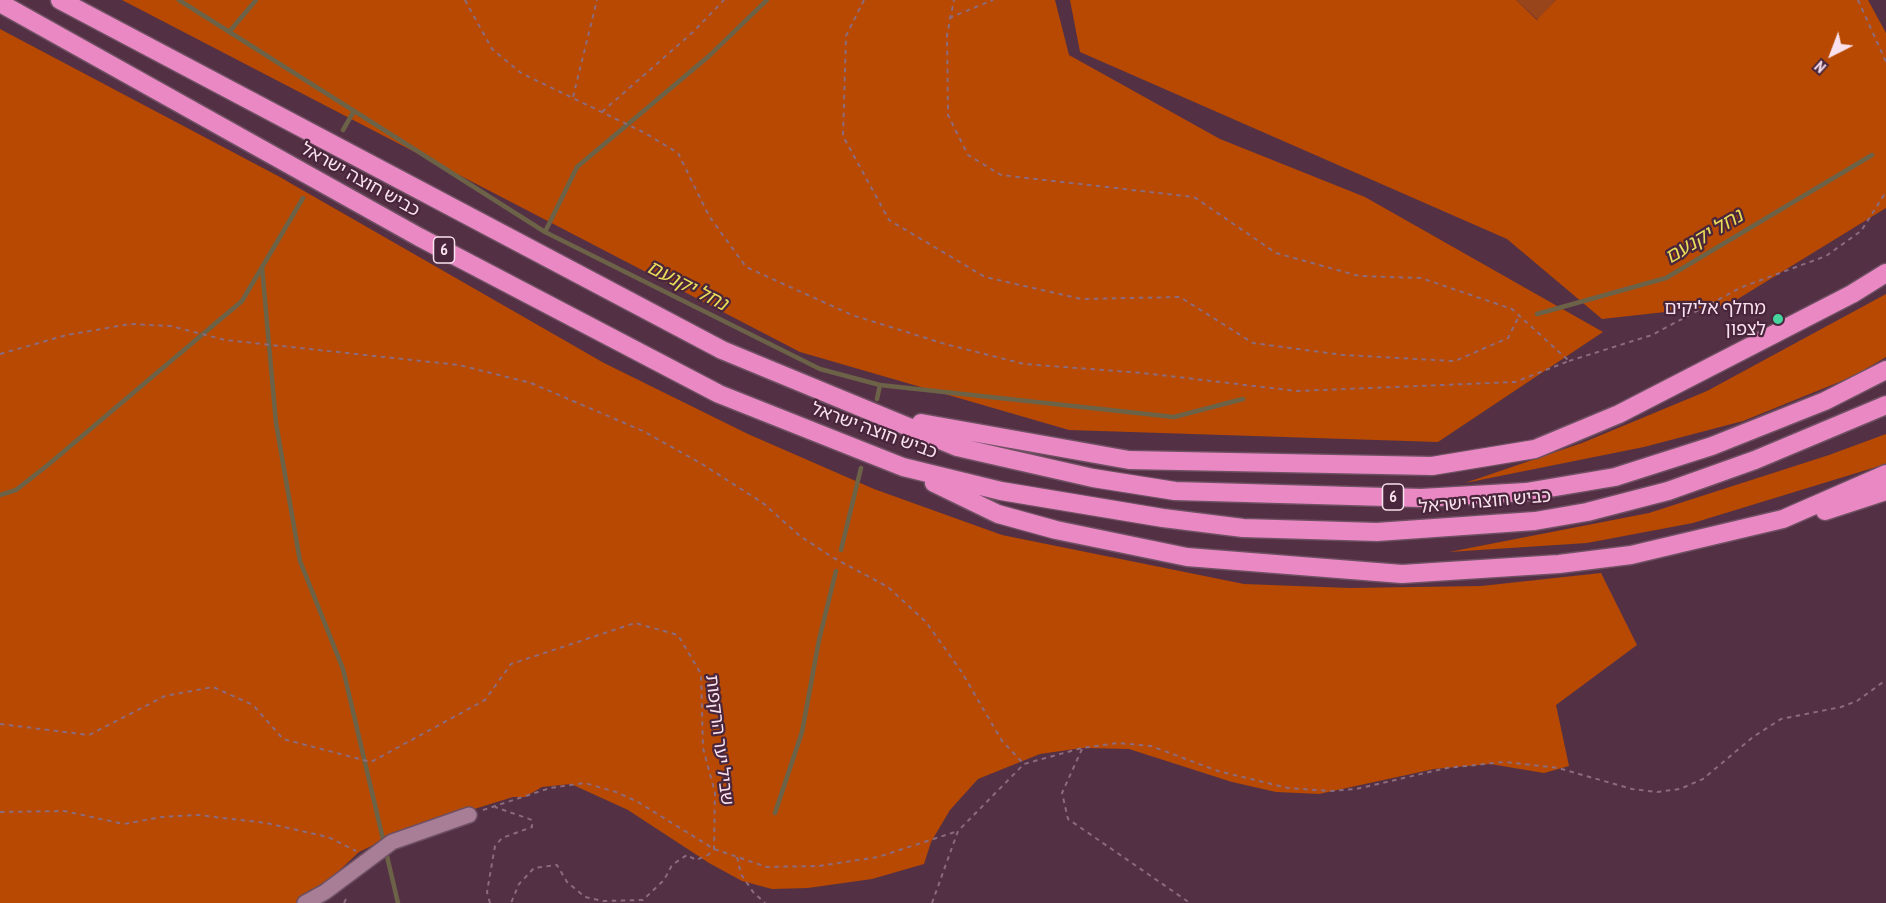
<!DOCTYPE html>
<html>
<head>
<meta charset="utf-8">
<style>
  body { margin:0 }
  #map { position:relative; width:1886px; height:903px; overflow:hidden; background:#543045; font-family:"PT Sans Narrow",sans-serif }
  canvas { display:block }
  .north { position:absolute; left:1802px; top:24px; width:60px; height:60px; -webkit-text-stroke:4px #49263b; paint-order:stroke; rotate:222deg; font-size:16px; font-weight:700; line-height:24px; text-align:center; color:#f9e2ee }
  .north::after { content:''; display:block; margin:auto; width:21px; height:27px; background:#f9e2ee; clip-path:polygon(50% 0,100% 100%,50% 72%,0 100%) }
</style>
</head>
<body>
<div id="map">
<canvas width="1886" height="903"></canvas>
<div class="north">N</div>
</div>
<script>
const ctx = document.querySelector('canvas').getContext('2d');
ctx.lineJoin = 'round';
function fill(path, color) { ctx.fillStyle = color; ctx.fill(path, 'evenodd'); }
const shape = rows => new Path2D(rows.map(r => 'M' + r).join(''));
function stroke(path, color, width, dash) { ctx.strokeStyle = color; ctx.lineWidth = width; ctx.lineCap = dash ? 'butt' : 'round'; ctx.setLineDash(dash || []); ctx.stroke(path); }
function write(font, color, halo, rows, align = 'center') {
  ctx.font = font + ' "PT Sans Narrow","Noto Sans Hebrew",sans-serif'; ctx.lineWidth = 4.5; ctx.setLineDash([]); ctx.textBaseline = 'middle'; ctx.strokeStyle = halo; ctx.fillStyle = color; for (const [text, x, y, turn = 0] of rows) {
    ctx.save(); ctx.translate(x, y); ctx.rotate((+turn || 0) * Math.PI / 180); ctx.textAlign = isNaN(turn) ? turn : align; if (halo) ctx.strokeText(text, 0, 0); ctx.fillText(text, 0, 0); ctx.restore();
  }
}
fill(shape([
  [1516,0,1556,0,1538,20]
]), '#99451b');
fill(shape([
  [122,0,1055,0,1069,55,1220,139,1365,197,1603,332,1438,442,1069,430,800,352],
  [1070,0,1516,0,1537,20,1556,0,1868,0,1886,33,1886,208,1728,305,1602,319,1507,239,1080,52],
  [0,29,278,176,604,363,748,434,874,489,1002,535,1244,584,1350,588,1481,586,1601,573,1637,645,1556,705,1569,766,1544,773,1490,764,1434,769,1319,794,1276,792,1232,782,1129,749,1082,748,1040,754,978,779,950,810,931,842,924,864,872,879,808,888,772,889,742,881,709,863,628,810,571,784,542,787,525,797,513,797,400,832,359,852,327,882,308,895,308,903,0,903],
  [1886,294,1886,357,1854,376,1743,421,1644,447,1465,483,1582,443,1707,391],
  [1886,434,1886,464,1693,523,1587,543,1449,552,1649,513,1829,455]
]), '#b74902');
stroke(shape([
  [179,0,545,232,820,369,880,385,1174,417,1243,399],
  [229,32,256,0],
  [343,130,354,111],
  [545,232,577,167,709,56,767,0],
  [262,267,276,423,300,561,343,669,398,903],
  [1537,314,1666,278,1872,155],
  [877,399,880,385],
  [0,495,16,490,49,464,242,301,303,198],
  [841,550,861,468],
  [775,813,802,732,819,640,836,571]
]), '#6c6247', 4.5);
const minor = shape([
  [305,903,325,892,392,842,469,815]
]);
const highway = shape([
  [60,0,722,350,957,447,1093,478,1175,491,1421,498,1526,492,1615,477,1712,446,1825,401,1886,370],
  [0,3,419,237,719,394,903,467,1001,491,1163,518,1243,528,1377,532,1535,521,1587,512,1668,491,1755,460,1886,405],
  [921,423,1129,460,1432,466,1535,449,1619,414,1852,294,1886,273],
  [934,483,998,514,1056,530,1187,557,1402,574,1559,564,1631,555,1783,519,1886,474],
  [1825,511,1886,491]
]);
stroke(minor, '#6e5062', 18);
stroke(highway, '#6e5062', 21);
stroke(shape([
  [465,0,492,49,521,73,645,133,678,153,709,216,746,267,852,315,945,344,1024,364,1143,373,1297,391,1515,382,1569,361,1512,309,1421,278,1359,276,1276,253,1194,197,1001,175,968,155,948,115,947,35,954,0],
  [864,0,846,36,843,136,889,220,985,277,1081,299,1180,297,1253,343,1343,355,1455,361,1508,338,1519,316],
  [1858,0,1886,62],
  [949,18,993,0],
  [573,97,597,0],
  [602,112,693,32,724,0],
  [0,354,67,335,130,324,171,326,225,340,459,365,531,383,643,431,702,464,763,503,800,536,832,557,888,587,926,622,961,671,1002,741,1024,764],
  [1569,361,1652,335,1742,287,1826,256,1861,231,1886,192],
  [0,724,89,735,165,696,213,687,253,705,283,739,371,762,485,700,511,664,635,623,678,635,701,674,703,748,715,793,714,849,708,855,696,860,687,855,672,865,664,880,643,900,603,901,585,897,567,882,557,865,534,868,519,884,511,903],
  [1082,749,1062,793,1068,819,1190,903],
  [483,810,550,788,585,783,616,792,638,802,714,849,767,867,819,866,878,857,958,831],
  [0,812,64,811,124,824,162,817,198,815,266,823,328,837,356,851],
  [737,857,741,874,753,892,765,903],
  [344,903,348,895],
  [490,903,487,892,495,846,502,838,532,827,532,820,495,807],
  [932,903,958,831,1024,764,1082,748,1118,743,1151,746,1218,771,1288,788,1330,791,1356,789,1447,768,1504,762,1558,768,1632,789,1657,792,1680,789,1703,779,1753,737,1781,719,1841,707,1857,701,1886,680]
]), '#8b6b7d', 2, [4.5, 4.5]);
stroke(minor, '#a77e95', 15);
stroke(highway, '#e988c3', 18);
for (const [x, y, r, color] of [
  [1778,319,6,"#46d49e"]
]) { const dot = new Path2D(); dot.arc(x, y, r, 0, 2 * Math.PI); ctx.fillStyle = color; ctx.fill(dot); stroke(dot, '#49263b', 2); }
for (const [x, y, w] of [
  [444,250,21],
  [1393,497,21]
]) { const box = new Path2D(); box.roundRect(x - w / 2, y - 13, w, 26, 4.5); ctx.fillStyle = '#49263b'; ctx.fill(box); stroke(box, '#f9e2ee', 1.5); }
write('bold 16px', '#f9e2ee', null, [
  ["6",444,250],
  ["6",1393,497]
]);
write('18px', '#f9e2ee', '#49263b', [
  ["כביש חוצה ישראל",360,180,29],
  ["כביש חוצה ישראל",874,431,20],
  ["כביש חוצה ישראל",1485,502,-5],
  ["שביל יער הרקפות",719,740,83]
]);
write('18px', '#f9e2ee', '#49263b', [
  ["מחלף אליקים",1766,309],
  ["לצפון",1766,330]
], 'right');
write('italic 20px', '#e8dc59', '#49263b', [
  ["נחל יקנעם",1704,237,-31],
  ["נחל יקנעם",687,286,27]
]);
</script>
</body>
</html>
